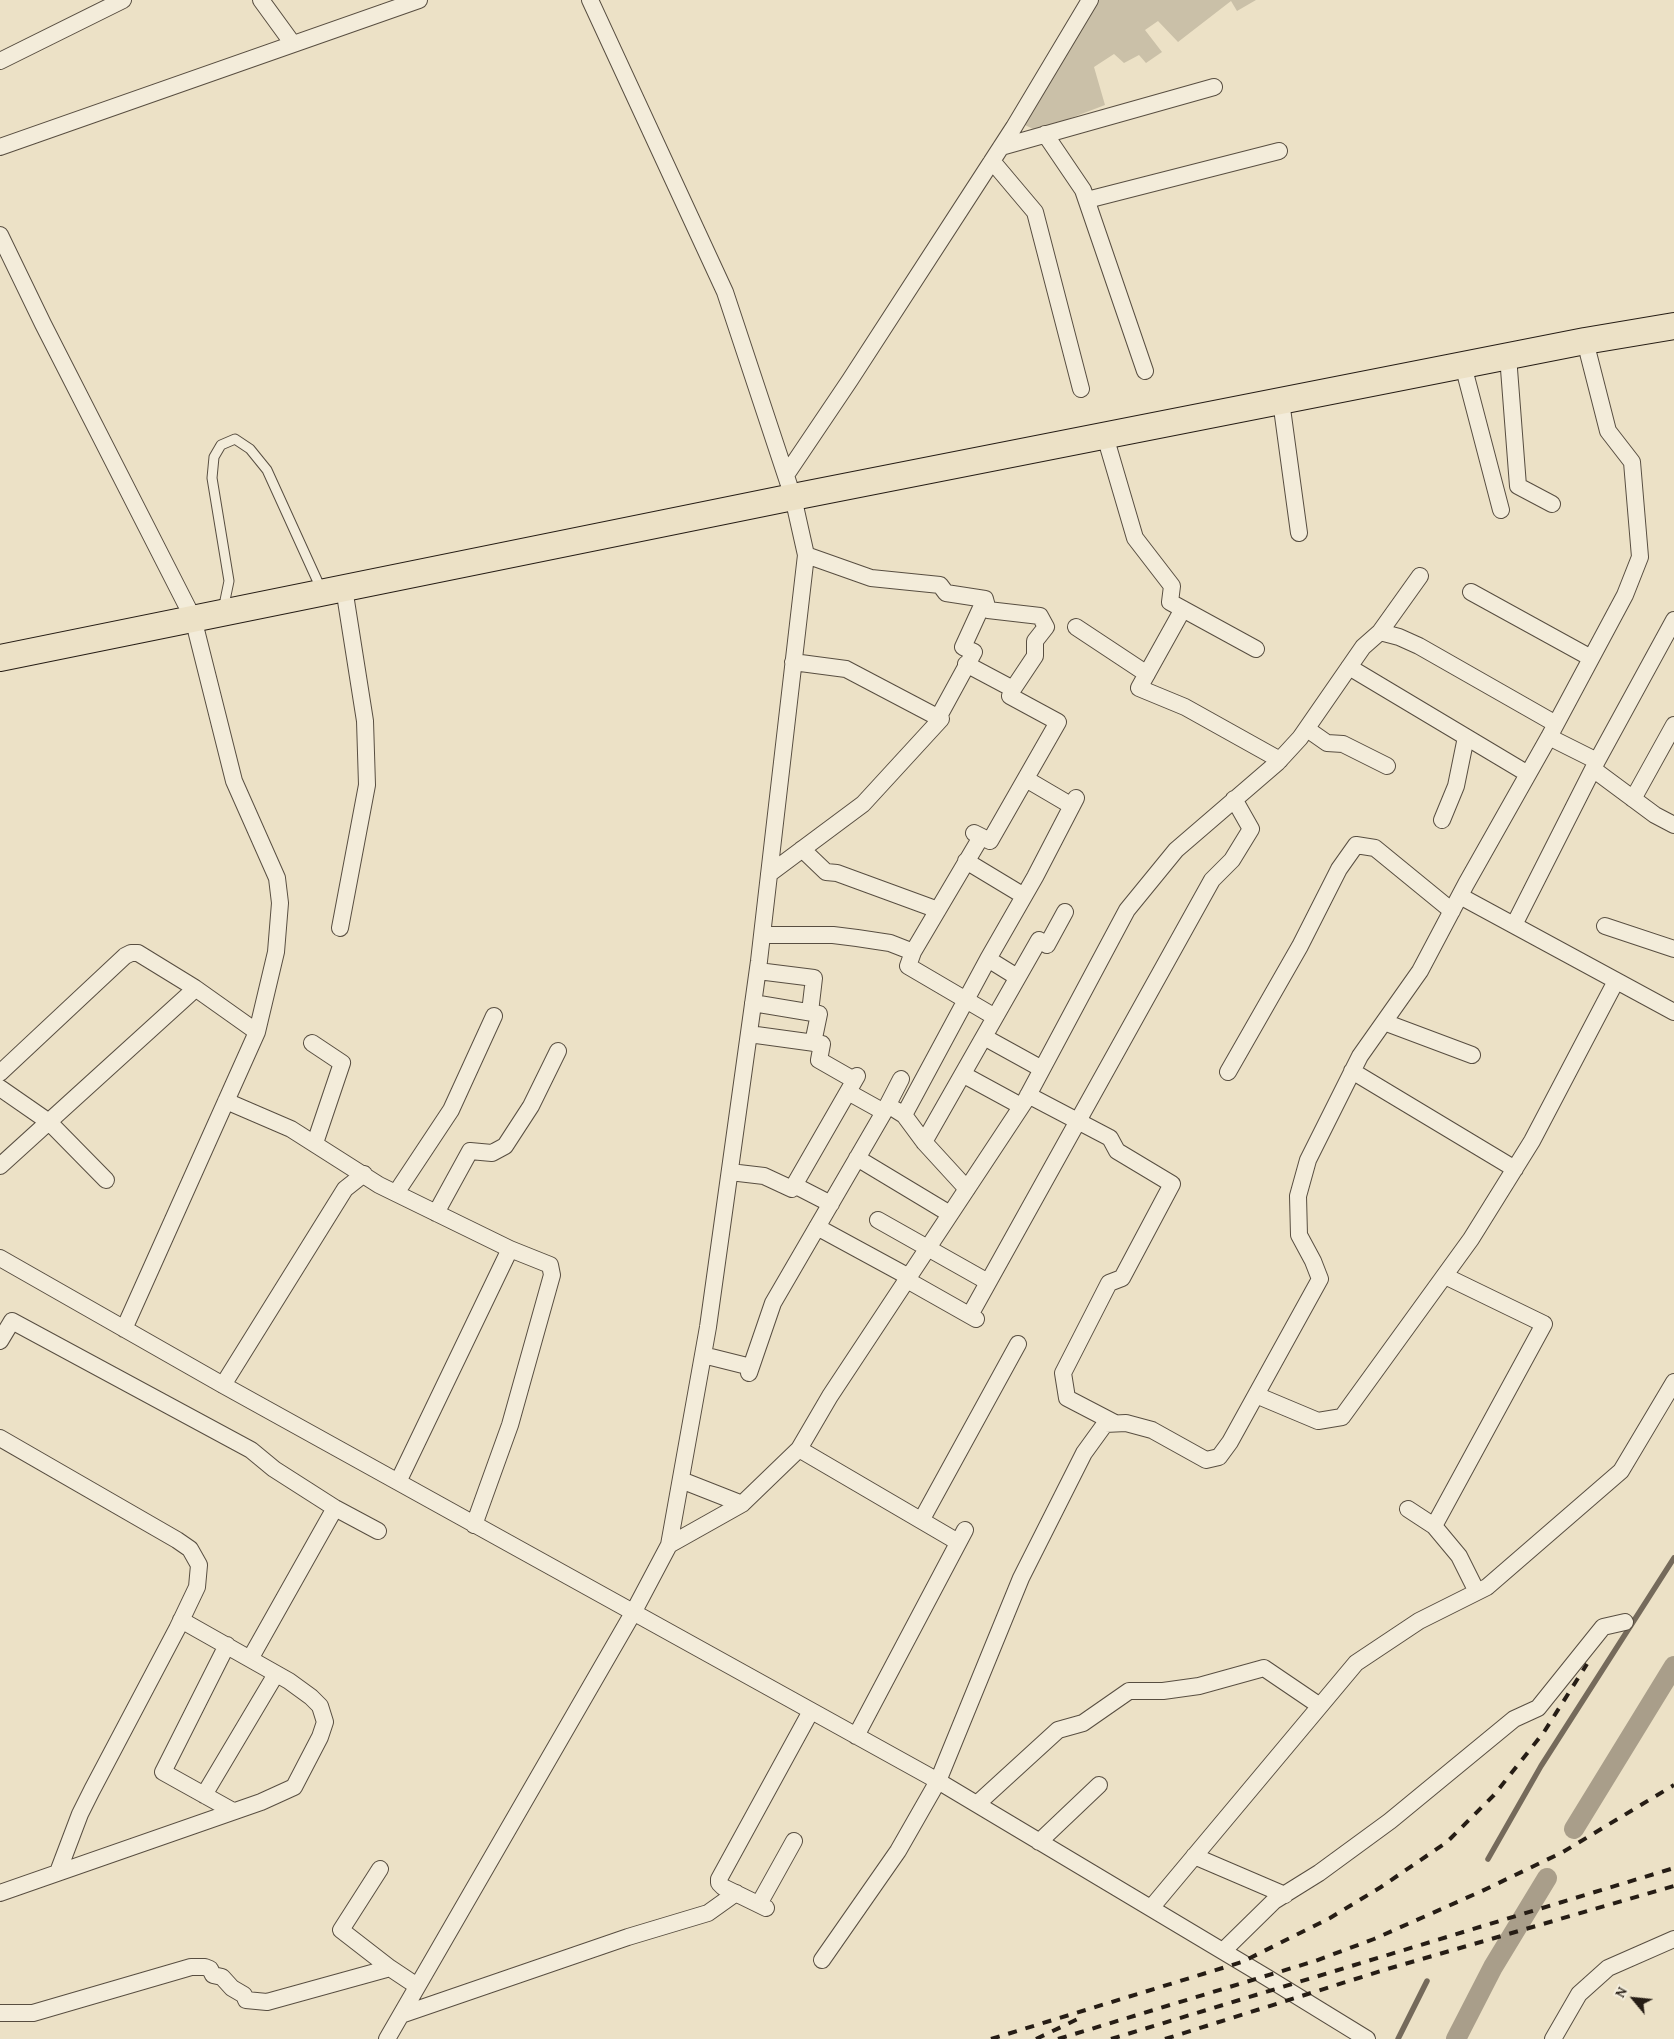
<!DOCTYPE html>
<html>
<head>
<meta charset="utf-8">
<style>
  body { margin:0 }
  #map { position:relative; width:1674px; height:2039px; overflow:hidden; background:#ece1c6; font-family:"Gentium Book Plus",serif }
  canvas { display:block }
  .north { position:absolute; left:1609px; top:1974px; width:50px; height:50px; -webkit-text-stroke:4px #f3ecda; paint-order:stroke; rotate:298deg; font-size:14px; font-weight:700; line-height:20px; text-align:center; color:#261d15 }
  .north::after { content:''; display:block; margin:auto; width:18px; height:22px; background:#261d15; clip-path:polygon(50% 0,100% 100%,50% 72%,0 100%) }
</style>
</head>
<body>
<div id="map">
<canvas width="1674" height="2039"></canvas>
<div class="north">N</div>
</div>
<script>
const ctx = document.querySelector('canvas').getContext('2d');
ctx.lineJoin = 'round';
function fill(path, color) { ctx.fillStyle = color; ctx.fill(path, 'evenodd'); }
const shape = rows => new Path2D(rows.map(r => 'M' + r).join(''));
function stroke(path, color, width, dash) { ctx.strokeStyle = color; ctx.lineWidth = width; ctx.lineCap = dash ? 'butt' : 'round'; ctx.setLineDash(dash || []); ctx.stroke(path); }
fill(shape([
  [1084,0,1256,0,1237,11,1231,1,1178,42,1158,21,1145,30,1162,52,1146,63,1139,55,1124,63,1114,54,1094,67,1105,105,1037,131,1011,118]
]), '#cac0a8');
stroke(shape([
  [1488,1859,1541,1766,1674,1558],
  [1398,2039,1427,1981]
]), '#756a5b', 5.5);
stroke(shape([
  [1574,1829,1674,1666],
  [1456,2039,1493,1967,1547,1878]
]), '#a99e8a', 20);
const service = shape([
  [223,610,229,581,212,478,214,457,221,445,235,439,250,449,267,470,322,591]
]);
const minor = shape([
  [261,0,293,44],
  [0,61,123,0],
  [1045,134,1083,190,1145,371],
  [0,147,419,0],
  [1001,147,1214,87],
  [992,161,1035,212,1081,389],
  [1087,200,1279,151],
  [0,235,43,324,193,618,234,781,277,878,280,903,276,952,257,1032,124,1329],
  [1508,356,1518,486,1552,504],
  [1463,365,1501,510],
  [1281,401,1299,533],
  [1105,436,1135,538,1172,586,1170,602,1256,649],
  [786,475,850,380,1014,127,1090,0],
  [806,555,871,578,940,585,946,593,985,599,988,610,1040,616,1046,627,1035,641,1035,656,1013,689],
  [1471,592,1591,658],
  [1183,609,1139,688,1185,707,1280,760],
  [1076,627,1147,674],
  [1380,632,1420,576],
  [966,664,1013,689,1010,696,1058,722,990,841,974,833],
  [1349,667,1528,774],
  [938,718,974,652,963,647,985,599],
  [1307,729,1327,743,1343,744,1387,766],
  [1549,737,1597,761],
  [1593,769,1655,815,1674,825],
  [1026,779,1072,806],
  [1633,799,1674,725],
  [1442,820,1456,786,1466,737],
  [981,837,913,952,908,966,995,1017],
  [802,849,826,872,837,873,938,910],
  [966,861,1024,896],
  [769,874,863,804,941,719,846,669,793,662],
  [1460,896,1674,1012],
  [1514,925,1597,761,1674,620],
  [1605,926,1674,949],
  [340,928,367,785,365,721,344,588],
  [762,935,833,935,857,938,890,943,913,952],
  [988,959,1017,977],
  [758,971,814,978,810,1012],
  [753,1003,819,1014,813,1043],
  [1384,1022,1472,1055],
  [749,1034,822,1044,819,1060,854,1080],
  [984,1037,1042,1069],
  [312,1043,342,1063,315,1143],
  [1352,1071,1515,1169],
  [1228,1072,1300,946,1339,869,1356,845,1375,848,1452,911],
  [0,1073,125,956,131,953,138,953,195,988,257,1032],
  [964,1075,1021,1106],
  [0,1088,49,1122,106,1180],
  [848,1092,884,1112],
  [1028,1095,1110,1138,1117,1151,1172,1184,1122,1278,1109,1283,1063,1373,1067,1398,1115,1423],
  [226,1101,291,1129,379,1185,510,1249,550,1265,552,1275,510,1425,474,1525],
  [896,1110,904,1115,924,1142,967,1189],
  [904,1115,988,959,1035,877,1076,798],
  [924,1142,1039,940,1047,945,1065,912],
  [857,1158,950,1214],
  [0,1166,195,989],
  [730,1172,764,1176,792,1189,857,1076],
  [794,1185,831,1204],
  [396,1193,451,1110,494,1016],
  [436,1213,470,1151,492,1153,505,1146,531,1106,558,1051],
  [878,1220,988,1282],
  [817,1227,909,1277],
  [0,1258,223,1385,938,1781,1266,1977,1367,2039],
  [907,1280,976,1319],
  [970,1315,1212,880,1232,860,1251,829,1234,799],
  [0,1341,12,1321,251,1450,274,1469,335,1508,378,1531],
  [703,1355,751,1367],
  [749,1373,773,1303,884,1112,901,1079],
  [223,1385,345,1189,364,1174],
  [1256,1395,1318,1421,1342,1417,1471,1239,1532,1141,1616,981],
  [0,1438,177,1540,190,1549,199,1565,197,1587,177,1629,92,1790,80,1814,58,1872],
  [799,1449,958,1542],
  [681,1480,742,1504],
  [398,1482,510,1249],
  [1408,1509,1434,1526,1459,1556,1477,1592],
  [922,1519,1018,1344],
  [1434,1526,1544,1324,1445,1276],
  [669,1545,742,1504,799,1449,830,1396,1025,1101,1127,910,1176,850,1277,763,1300,738,1363,647,1380,632,1399,637,1419,646,1556,724],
  [227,1645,163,1772,233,1811],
  [250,1659,335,1508],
  [856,1736,965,1530],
  [204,1795,276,1674],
  [977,1804,1058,1730,1083,1723,1129,1691,1163,1691,1199,1686,1264,1668,1320,1706],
  [1039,1842,1099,1785],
  [1194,1856,1285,1895],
  [380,1869,341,1930,390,1968,417,1986],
  [0,1893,261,1802,294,1787,320,1737,325,1722,320,1706,311,1697,289,1681,181,1620],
  [759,1904,794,1841],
  [766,1908,723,1887,719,1883,719,1879,811,1711],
  [1151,1908,1356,1663,1419,1621,1487,1587,1621,1471,1674,1382],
  [1223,1951,1274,1901,1319,1873,1390,1821,1514,1719,1538,1708,1603,1627,1625,1622],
  [822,1960,898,1851,938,1781,1021,1578,1084,1453,1105,1424,1126,1423,1152,1430,1206,1460,1219,1457,1230,1442,1320,1279,1313,1261,1299,1235,1298,1196,1308,1160,1360,1056,1420,971,1466,884,1549,737,1625,595,1640,557,1632,462,1608,431,1585,341],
  [0,2013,33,2013,191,1967,205,1967,210,1969,213,1975,222,1977,232,1988,244,1995,246,2000,267,2002,390,1968],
  [401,2015,628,1937,708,1913,736,1893],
  [387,2039,633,1613,669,1545,708,1327,759,961,806,555,793,497,725,292,590,0],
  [1553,2039,1579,1994,1608,1968,1674,1939]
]);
const primary = shape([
  [0,658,793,497,1585,341,1674,326]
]);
stroke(service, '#584e41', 11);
stroke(minor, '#584e41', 18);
stroke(primary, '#261d15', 28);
stroke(service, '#f3ecda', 9);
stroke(minor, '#f3ecda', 16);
stroke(primary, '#ece1c6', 26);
stroke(shape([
  [991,2039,1242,1962,1330,1918,1381,1887,1447,1842,1494,1795,1544,1732,1587,1664],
  [1036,2039,1084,2016],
  [1058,2039,1315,1961,1374,1939,1482,1891,1563,1852,1674,1785],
  [1111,2039,1674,1868],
  [1165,2039,1384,1970,1674,1886]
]), '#261d15', 4, [9, 9]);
</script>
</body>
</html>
